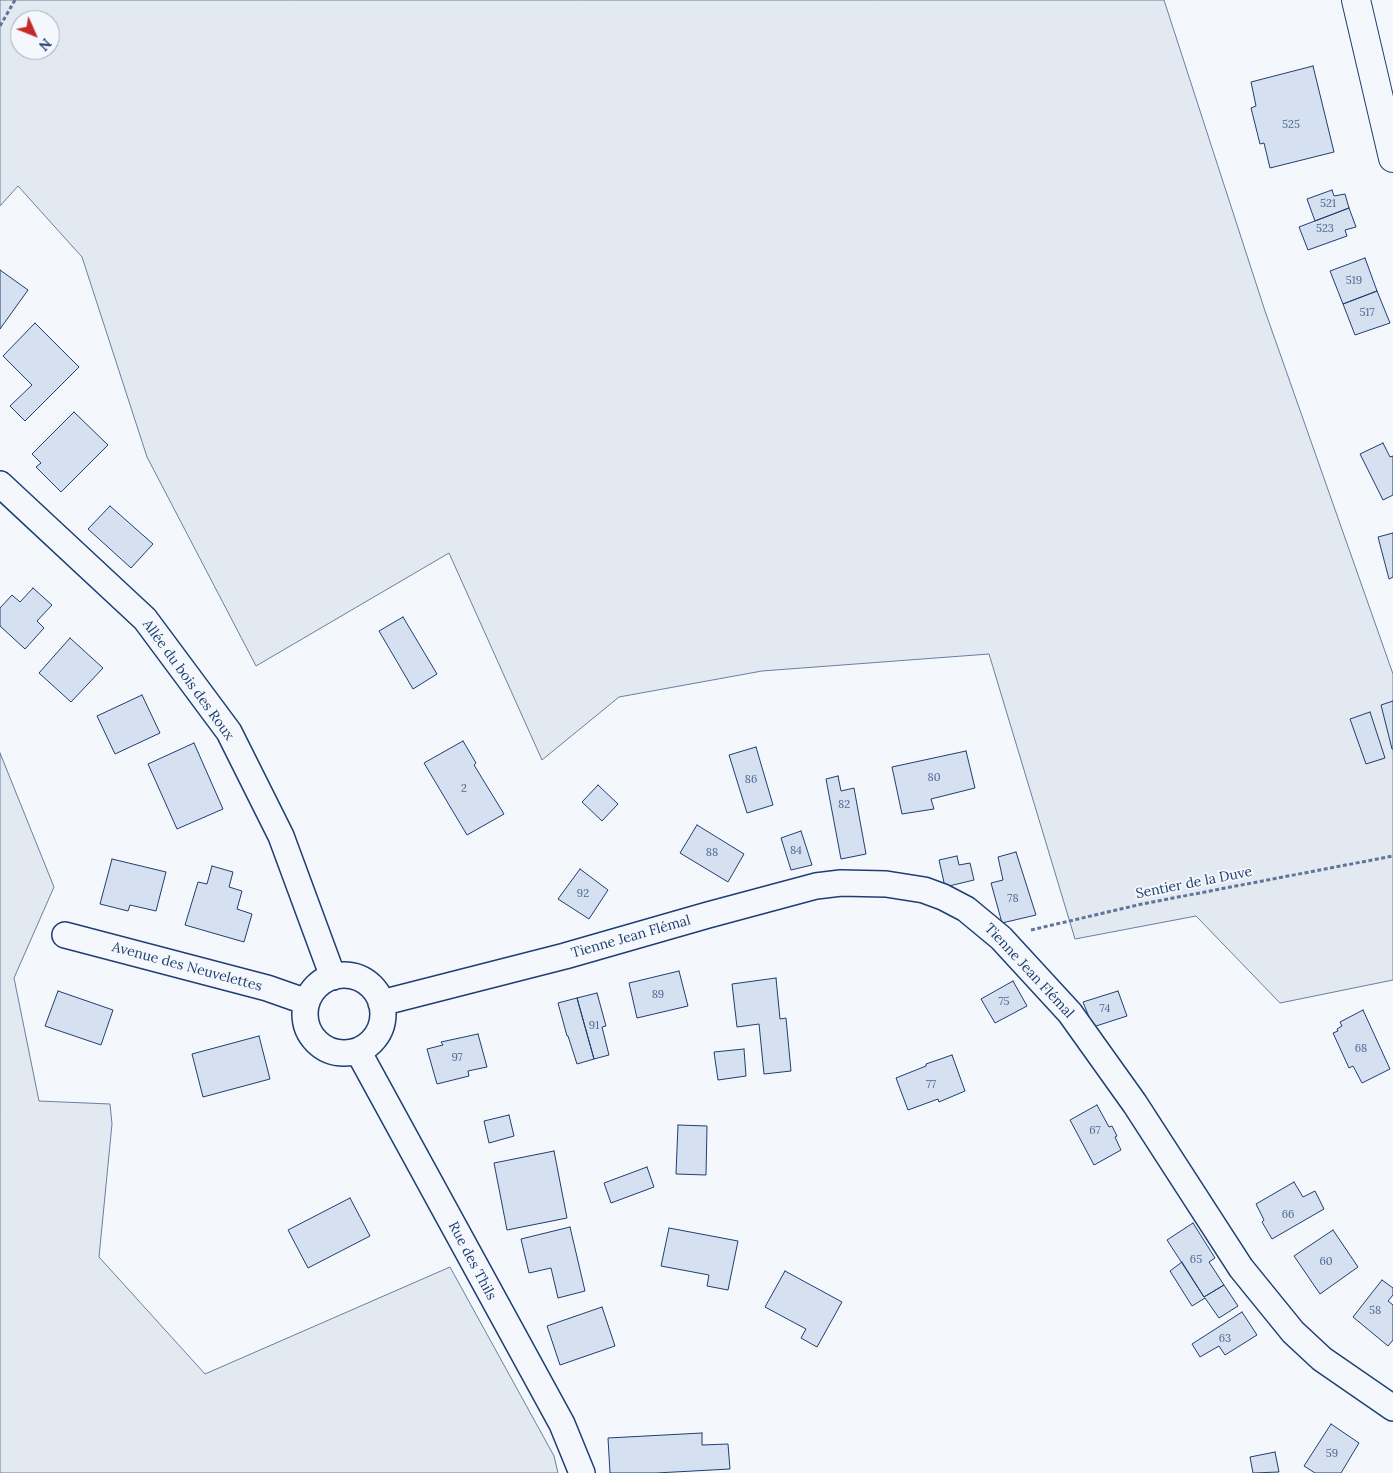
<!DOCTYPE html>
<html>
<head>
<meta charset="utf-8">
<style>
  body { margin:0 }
  #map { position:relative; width:1393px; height:1473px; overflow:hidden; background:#f4f7fb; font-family:Lora,serif }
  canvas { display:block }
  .north { position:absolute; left:10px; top:10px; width:50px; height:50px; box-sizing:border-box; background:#f4f7fb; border:1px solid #9eadc5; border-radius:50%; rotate:134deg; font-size:14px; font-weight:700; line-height:20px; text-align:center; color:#1d3f73 }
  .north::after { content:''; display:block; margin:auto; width:18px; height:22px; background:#c62828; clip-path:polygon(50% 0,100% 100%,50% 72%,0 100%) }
</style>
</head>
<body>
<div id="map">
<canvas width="1393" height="1473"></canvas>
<div class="north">N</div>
</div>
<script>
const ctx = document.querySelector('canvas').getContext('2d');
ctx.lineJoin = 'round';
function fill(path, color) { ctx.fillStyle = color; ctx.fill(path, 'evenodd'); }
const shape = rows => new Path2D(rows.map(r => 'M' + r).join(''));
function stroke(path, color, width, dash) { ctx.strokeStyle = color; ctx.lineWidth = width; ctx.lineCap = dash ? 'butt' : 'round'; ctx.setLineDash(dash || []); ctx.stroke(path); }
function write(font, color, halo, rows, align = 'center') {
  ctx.font = font + ' Lora,serif'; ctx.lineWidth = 4; ctx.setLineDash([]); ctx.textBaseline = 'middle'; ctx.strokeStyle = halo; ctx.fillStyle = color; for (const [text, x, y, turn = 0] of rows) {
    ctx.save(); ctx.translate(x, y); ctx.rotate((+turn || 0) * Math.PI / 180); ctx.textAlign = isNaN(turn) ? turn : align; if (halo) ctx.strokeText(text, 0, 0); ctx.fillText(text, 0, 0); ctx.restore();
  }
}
const green = shape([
  [0,0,1164,0,1265,311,1393,674,1393,980,1280,1003,1196,916,1075,939,989,654,762,671,619,697,542,760,449,553,256,666,147,457,82,257,18,186,0,206,0,0],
  [20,20,50,20,50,50,20,50,20,20],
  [0,753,54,887,14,978,39,1101,110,1104,112,1124,99,1257,205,1374,450,1267,554,1456,558,1473,0,1473,0,753]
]);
fill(green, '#e3e9f0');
stroke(green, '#687fa3', 1);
const building = shape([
  [1313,66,1334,152,1270,168,1264,143,1260,144,1251,108,1256,106,1251,82,1313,66],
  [1332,190,1334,196,1345,194,1349,208,1315,221,1307,199,1332,190],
  [1349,208,1356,227,1345,230,1347,236,1308,250,1299,227,1349,208],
  [1365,258,1377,291,1343,304,1330,271,1365,258],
  [0,270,28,290,0,329,0,270],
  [1377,291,1390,323,1355,335,1343,304,1377,291],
  [35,323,79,367,25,421,10,406,32,385,3,356,35,323],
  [74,412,108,445,61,492,36,467,41,463,32,454,74,412],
  [1383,443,1390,457,1393,456,1393,495,1383,500,1360,454,1383,443],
  [110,506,153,544,131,568,88,529,110,506],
  [1393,533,1393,577,1389,579,1378,537,1393,533],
  [33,588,52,605,37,621,44,628,25,649,0,626,0,608,12,595,20,602,33,588],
  [403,617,437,674,413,689,379,631,403,617],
  [70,638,103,668,71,702,39,673,70,638],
  [142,695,160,733,115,754,97,716,142,695],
  [1393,701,1393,749,1392,749,1381,705,1393,701],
  [1370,712,1385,758,1366,764,1350,719,1370,712],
  [463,741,476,763,474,765,504,814,467,835,424,763,463,741],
  [194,743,223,809,177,829,148,764,194,743],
  [756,747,773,805,747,813,729,755,756,747],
  [966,751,975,788,931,799,934,809,902,814,892,767,966,751],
  [838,776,841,791,854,788,866,854,841,859,826,779,838,776],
  [598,785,618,804,602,821,582,802,598,785],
  [697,825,744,854,728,882,680,853,697,825],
  [801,831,812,865,791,870,781,838,801,831],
  [1016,852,1036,915,1002,923,991,883,1003,880,998,857,1016,852],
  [957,856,959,865,970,863,974,880,945,887,939,860,957,856],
  [112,859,166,872,156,911,130,905,128,911,100,904,112,859],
  [212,866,233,872,229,887,242,891,237,909,252,914,244,942,185,925,198,882,207,884,212,866],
  [580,869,608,890,589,919,558,899,580,869],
  [679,971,688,1006,637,1018,629,983,679,971],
  [776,978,780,1019,786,1018,791,1071,764,1074,759,1024,737,1027,732,984,776,978],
  [1013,981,1027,1006,995,1023,981,999,1013,981],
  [58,991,113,1010,101,1045,45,1026,58,991],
  [1118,991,1127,1016,1093,1027,1083,1002,1118,991],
  [597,993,606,1026,602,1027,609,1055,594,1059,577,998,597,993],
  [577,998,594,1059,577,1064,568,1036,567,1036,558,1003,577,998],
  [1363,1010,1390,1069,1362,1083,1353,1066,1349,1068,1333,1033,1338,1031,1337,1029,1342,1026,1340,1022,1363,1010],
  [478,1034,487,1067,468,1071,469,1076,437,1084,427,1049,443,1045,441,1042,478,1034],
  [259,1036,270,1079,203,1097,192,1054,259,1036],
  [744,1049,746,1076,718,1080,714,1052,744,1049],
  [952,1055,965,1091,939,1102,938,1099,908,1110,896,1078,926,1066,926,1064,952,1055],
  [1097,1105,1109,1127,1112,1126,1117,1136,1115,1137,1121,1150,1094,1165,1070,1120,1097,1105],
  [509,1115,514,1136,489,1143,484,1121,509,1115],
  [678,1125,707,1126,706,1175,676,1174,678,1125],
  [554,1151,567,1218,507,1230,494,1163,554,1151],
  [647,1167,654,1187,611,1203,604,1183,647,1167],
  [1294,1182,1303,1197,1315,1191,1324,1209,1272,1239,1262,1222,1264,1220,1256,1204,1294,1182],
  [350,1198,370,1236,308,1268,288,1230,350,1198],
  [1193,1223,1215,1258,1209,1262,1224,1285,1204,1297,1167,1240,1193,1223],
  [570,1227,585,1291,558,1298,551,1268,529,1273,521,1239,570,1227],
  [669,1228,738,1241,728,1290,707,1286,709,1275,661,1266,669,1228],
  [1333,1230,1358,1267,1320,1294,1294,1256,1333,1230],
  [1182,1262,1204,1297,1224,1285,1238,1306,1219,1318,1205,1298,1192,1306,1170,1271,1182,1262],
  [785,1271,842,1302,817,1347,801,1338,806,1329,765,1307,785,1271],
  [1382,1280,1393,1288,1393,1295,1388,1301,1393,1305,1393,1340,1388,1346,1353,1317,1382,1280],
  [602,1307,615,1346,560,1365,547,1326,602,1307],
  [1242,1312,1257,1335,1225,1355,1219,1346,1200,1357,1192,1344,1242,1312],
  [1331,1424,1359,1443,1341,1473,1315,1473,1304,1466,1331,1424],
  [702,1433,702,1445,728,1444,730,1469,656,1473,610,1473,608,1438,702,1433],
  [1275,1452,1279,1472,1253,1473,1250,1457,1275,1452]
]);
fill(building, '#d5e0f0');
stroke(building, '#1d3f73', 1);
const street = shape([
  [0,484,145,619,229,732,281,836,333,977],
  [65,935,267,988,307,1002],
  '305 1014a39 39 0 1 1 78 0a39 39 0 1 1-78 0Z',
  [381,1003,565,956,708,915,816,886,841,883,886,884,924,890,943,897,966,909,1001,938,1070,1013,1135,1104,1241,1268,1293,1332,1322,1359,1393,1408],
  [358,1051,562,1424,582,1473]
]);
const secondary = shape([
  [1356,0,1393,158]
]);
stroke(street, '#1d3f73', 28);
stroke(secondary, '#1d3f73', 30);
stroke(shape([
  [0,26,15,0],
  [1031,930,1142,904,1393,856]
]), '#5e769c', 3, [4, 2.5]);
stroke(street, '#f4f7fb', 25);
stroke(secondary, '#f4f7fb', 28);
write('11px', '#4b6792', null, [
  ["525",1291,125],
  ["521",1328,204],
  ["523",1325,229],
  ["519",1354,281],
  ["517",1367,313],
  ["80",934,778],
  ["86",751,780],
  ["2",464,789],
  ["82",844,805],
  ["84",796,851],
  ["88",712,853],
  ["92",583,894],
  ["78",1013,899],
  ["89",658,995],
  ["75",1004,1002],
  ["74",1105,1009],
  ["91",594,1026],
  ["68",1361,1049],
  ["97",457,1058],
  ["77",931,1085],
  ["67",1095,1131],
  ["66",1288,1215],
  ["65",1196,1260],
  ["60",1326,1262],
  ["58",1375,1311],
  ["63",1225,1339],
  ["59",1332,1454]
]);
write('14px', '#1d3f73', '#f4f7fb', [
  ["Allée du bois des Roux",188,680,54],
  ["Sentier de la Duve",1194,883,-11],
  ["Tienne Jean Flémal",631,937,-16],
  ["Avenue des Neuvelettes",187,967,15],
  ["Tienne Jean Flémal",1029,971,47],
  ["Rue des Thils",472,1261,62]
]);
</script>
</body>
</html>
